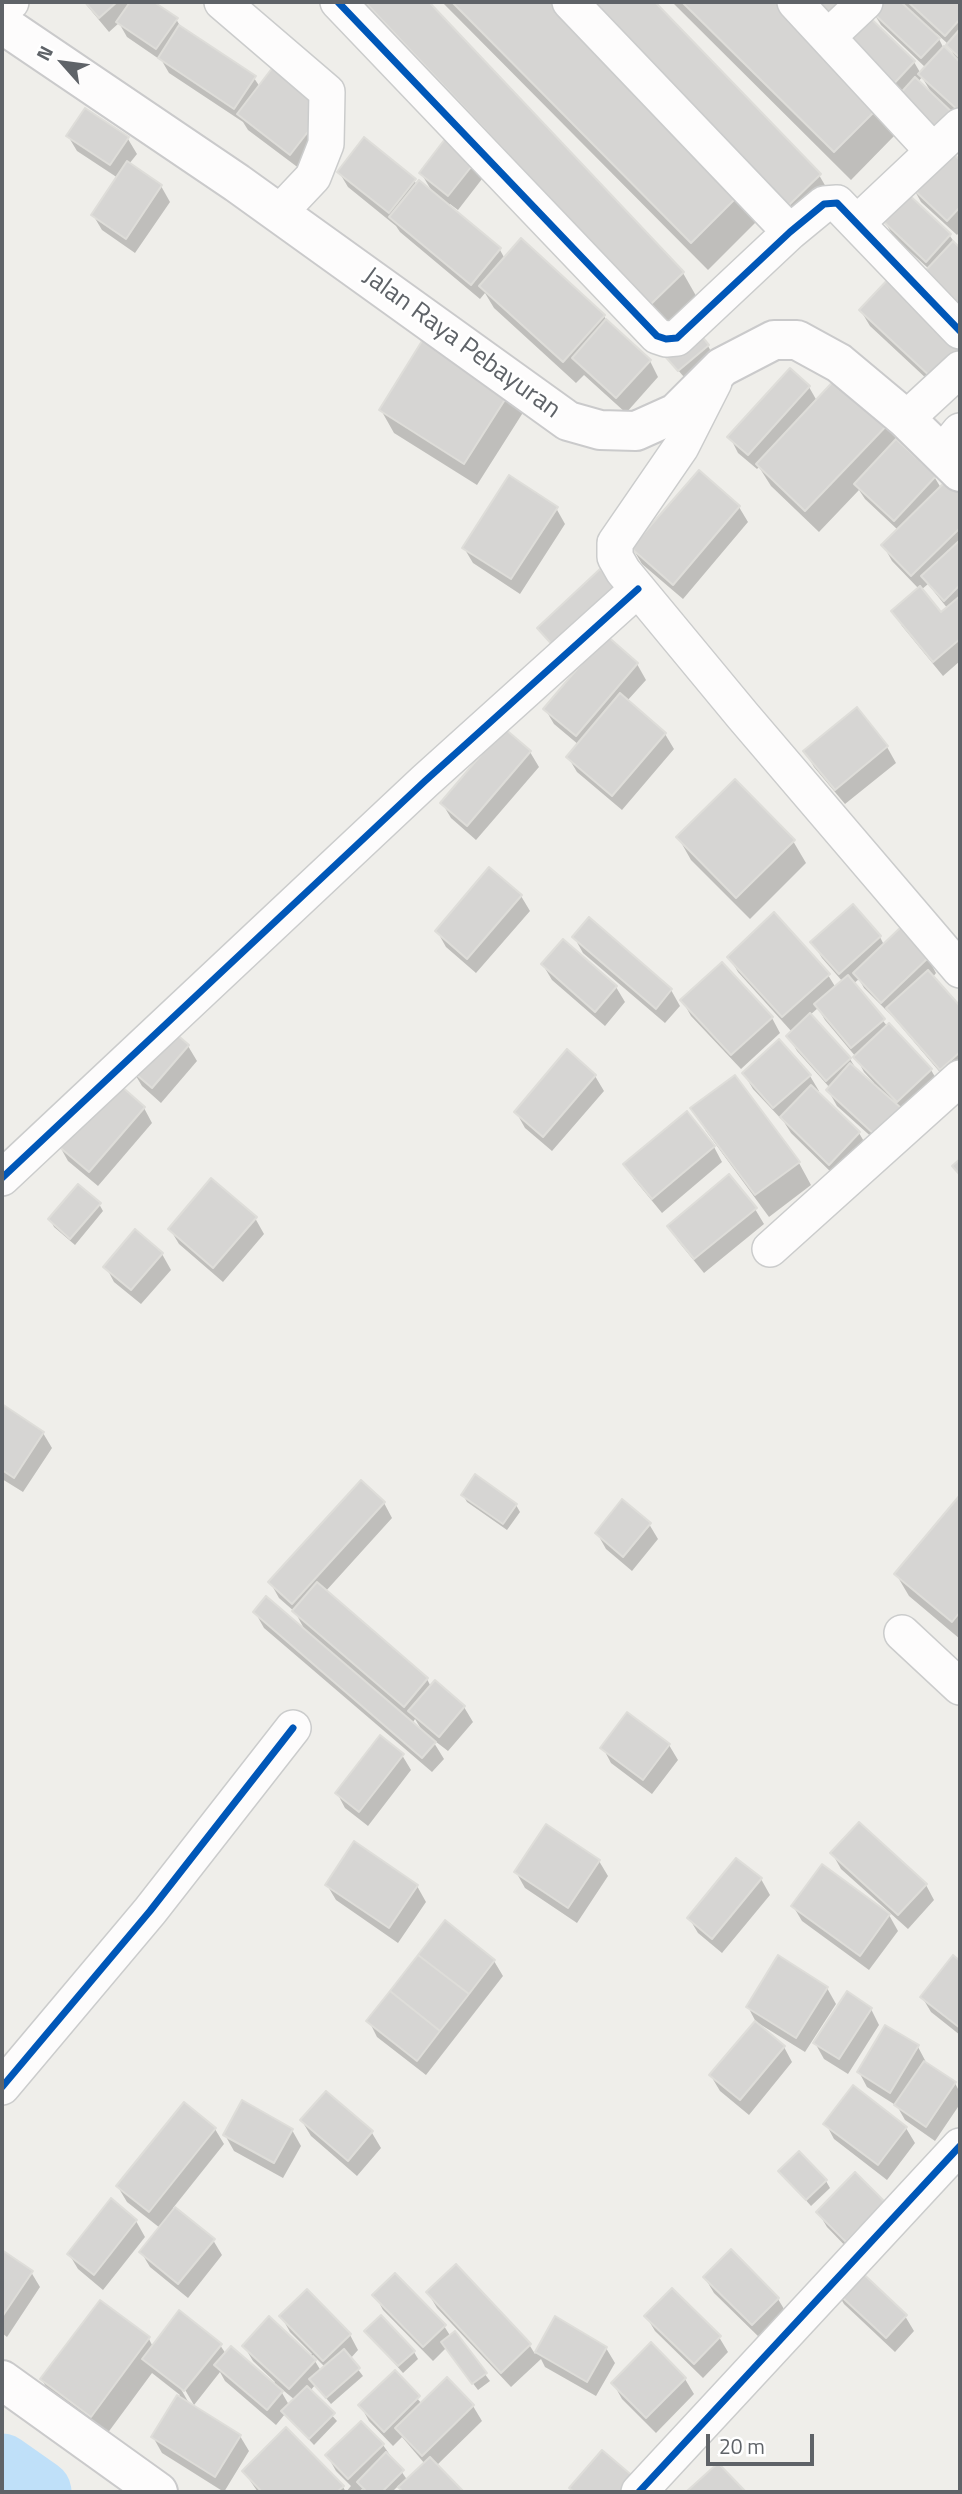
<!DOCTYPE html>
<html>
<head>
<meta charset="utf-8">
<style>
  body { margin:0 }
  #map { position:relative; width:962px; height:2494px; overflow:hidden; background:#efeeea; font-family:"Titillium Web",sans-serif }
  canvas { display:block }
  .frame { position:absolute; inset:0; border:4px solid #5f6368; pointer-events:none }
  .north { position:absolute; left:28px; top:28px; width:70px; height:70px; -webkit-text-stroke:5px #fff; paint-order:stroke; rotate:298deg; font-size:19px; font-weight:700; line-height:28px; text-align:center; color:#5f6368 }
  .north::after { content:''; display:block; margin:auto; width:24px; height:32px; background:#5f6368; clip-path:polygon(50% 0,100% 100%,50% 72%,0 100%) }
  .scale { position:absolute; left:706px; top:2434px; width:108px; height:32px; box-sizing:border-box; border:4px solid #5f6368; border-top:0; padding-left:9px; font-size:21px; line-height:24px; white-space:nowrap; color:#5f6368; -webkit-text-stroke:5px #fff; paint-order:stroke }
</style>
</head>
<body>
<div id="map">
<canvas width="962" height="2494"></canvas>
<div class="frame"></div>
<div class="north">N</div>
<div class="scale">20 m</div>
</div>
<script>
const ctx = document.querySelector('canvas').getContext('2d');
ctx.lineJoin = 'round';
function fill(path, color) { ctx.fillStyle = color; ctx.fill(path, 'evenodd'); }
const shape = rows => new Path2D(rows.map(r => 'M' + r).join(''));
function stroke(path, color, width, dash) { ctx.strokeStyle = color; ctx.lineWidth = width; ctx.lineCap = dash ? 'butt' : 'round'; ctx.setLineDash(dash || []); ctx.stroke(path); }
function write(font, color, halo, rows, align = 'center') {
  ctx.font = font + ' "Titillium Web",sans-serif'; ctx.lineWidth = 5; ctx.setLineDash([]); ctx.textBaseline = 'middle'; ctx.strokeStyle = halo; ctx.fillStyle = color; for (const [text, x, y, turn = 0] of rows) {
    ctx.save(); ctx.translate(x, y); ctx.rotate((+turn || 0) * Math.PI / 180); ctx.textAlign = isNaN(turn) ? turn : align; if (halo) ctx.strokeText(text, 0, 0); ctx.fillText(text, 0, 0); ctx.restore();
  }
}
fill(shape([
  [84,2,151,2,176,19,182,29,254,78,260,87,325,108,300,169,248,130,243,122,169,73,162,61,127,37,119,23,109,32],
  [356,2,426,2,683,273,699,301,668,332],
  [442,2,551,2,741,193,757,221,708,270],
  [584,2,653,2,819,175,836,204,805,233],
  [672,2,772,2,879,107,895,135,851,180],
  [806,2,898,2,905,8,903,2,960,2,960,152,955,144,949,151,960,162,960,231,957,235,921,202,912,186,947,149],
  [876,17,881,25,926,68,921,74,914,62,871,21],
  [936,33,948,44,956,59,944,49],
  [922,77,932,94,918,82],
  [68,136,128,139,137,154,129,164,161,186,170,202,135,253,102,230,93,215,118,178,77,151],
  [473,163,482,179,458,210,450,204,448,206,500,250,505,259,604,316,608,323,650,361,658,377,626,413,584,375,576,383,494,308,485,293,480,299,400,232,396,226,348,187,339,172,414,180,417,185,433,193,421,173],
  [907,196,950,236,960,250,960,310,929,269,893,236,884,220],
  [861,311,960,340,960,376,943,394,870,326],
  [428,336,524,411,477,485,394,433,381,410],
  [708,346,712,353,684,377,670,361],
  [790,370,809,387,817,401,890,421,903,444,901,446,935,478,941,488,960,488,960,661,943,676,902,626,893,611,919,589,892,561,883,545,898,530,865,499,859,490,819,532,771,486,759,467,757,469,738,453,730,437],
  [928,584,948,609,941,614,921,590],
  [699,473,739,507,748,522,683,599,642,564,633,549],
  [556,508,565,524,520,594,473,563,464,548],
  [606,638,637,664,646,680,627,701,665,734,674,749,622,810,577,772,568,757,579,745,554,724,545,709],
  [856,709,887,747,896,763,845,804,814,767,805,751],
  [530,752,539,767,476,840,451,818,442,803],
  [678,837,793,841,806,863,750,919,691,860],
  [521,896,530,911,476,973,446,947,437,931],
  [590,920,671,990,680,1006,665,1023,583,953,574,937],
  [880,937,884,945,928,958,936,973,933,977,960,1008,960,1075,950,1084,892,1016,864,988,859,979,853,984,888,1027,931,1070,940,1085,886,1150,837,1106,828,1090,830,1088,797,1051,788,1036,792,1032,738,972,729,957,828,975,836,988,843,982,822,958,813,943],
  [818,1008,825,1020,856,1057,864,1072,874,1083,872,1085,858,1072,850,1059,810,1015],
  [543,965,616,987,625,1002,605,1026,552,980],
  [682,1000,772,1018,780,1033,741,1069,691,1016],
  [188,1046,197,1061,161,1103,142,1086,133,1071],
  [744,1074,810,1076,819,1091,817,1092,859,1133,868,1148,838,1179,791,1133,784,1122,753,1089],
  [595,1076,604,1091,552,1151,525,1128,516,1112],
  [735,1077,799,1163,811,1185,769,1217,706,1131,693,1108],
  [144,1108,152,1123,98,1186,68,1161,59,1145],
  [686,1114,714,1147,722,1162,662,1213,634,1179,626,1164],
  [99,1204,103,1211,75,1245,54,1227,50,1219],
  [755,1209,764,1224,704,1273,678,1241,669,1226],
  [255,1218,264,1234,223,1282,179,1244,170,1229],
  [162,1254,171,1270,141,1304,114,1282,106,1267],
  [2,1406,43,1433,52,1448,23,1492,2,1479],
  [463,1495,516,1505,520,1512,507,1530,467,1502],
  [960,1497,960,1639,909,1596,896,1574],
  [384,1503,392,1518,325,1592,427,1679,431,1687,464,1707,473,1722,448,1751,431,1738,444,1759,432,1772,264,1628,255,1612,306,1632,295,1612,279,1598,270,1582],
  [415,1719,423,1732,412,1724],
  [649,1524,658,1539,632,1571,606,1549,597,1533],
  [669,1745,678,1760,652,1794,611,1763,603,1748],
  [402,1755,411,1770,368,1826,345,1808,337,1793],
  [832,1853,926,1885,934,1900,908,1929,841,1869],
  [737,1860,761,1879,770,1895,722,1953,698,1933,689,1918],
  [599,1861,608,1876,577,1923,525,1888,516,1872],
  [327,1885,417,1886,426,1902,398,1943,336,1900],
  [793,1906,889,1915,898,1931,869,1970,802,1921],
  [954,1958,960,1963,960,2035,931,2012,922,1997],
  [494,1961,503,1976,426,2075,377,2037,369,2021],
  [827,1988,836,2004,805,2052,758,2023,757,2025,784,2047,792,2062,749,2115,720,2091,711,2076,756,2022,748,2007],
  [871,2009,879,2025,848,2074,824,2059,815,2043],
  [918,2047,926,2062,925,2064,955,2083,960,2093,960,2104,935,2141,905,2120,897,2106,867,2087,859,2072],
  [326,2093,372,2133,381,2148,357,2176,311,2136,302,2121],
  [826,2124,906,2128,915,2143,887,2180,834,2139],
  [215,2129,224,2144,173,2208,213,2240,222,2255,188,2298,150,2267,141,2252,160,2228,127,2202,118,2187],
  [292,2130,301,2146,283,2178,234,2151,225,2135],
  [780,2171,826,2181,830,2188,811,2206],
  [884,2203,855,2256,827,2227,818,2212],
  [136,2221,145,2237,103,2290,78,2269,69,2254],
  [2,2252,31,2272,40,2287,7,2337,2,2333],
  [456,2266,530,2346,535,2354,556,2319,606,2348,615,2363,596,2396,545,2367,541,2359,511,2387,437,2308,428,2293],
  [705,2278,778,2299,787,2314,762,2340,714,2293],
  [835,2289,905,2316,914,2331,895,2352,844,2304],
  [375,2295,444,2326,451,2337,454,2333,490,2381,478,2390,446,2348,433,2361,383,2310],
  [281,2316,350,2335,358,2350,350,2359,363,2376,331,2404,315,2385,310,2391,337,2421,314,2445,285,2414,276,2425,225,2381,220,2372,194,2405,181,2383,178,2384,190,2405,240,2436,249,2451,224,2492,162,2453,153,2437,180,2395,152,2373,104,2438,55,2402,42,2380,149,2339,153,2347,220,2345,226,2354,273,2385,275,2382,253,2361,244,2346,309,2356,312,2354,290,2332],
  [313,2355,325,2367,321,2371,312,2356],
  [278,2386,295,2400,289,2405],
  [646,2316,719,2337,728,2352,703,2378,655,2331],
  [366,2331,414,2352,418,2359,403,2373],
  [394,2372,422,2404,473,2406,482,2421,436,2466,462,2492,403,2492,399,2485,392,2492,366,2492,362,2489,359,2492,346,2492,351,2486,336,2471,327,2455,361,2423,383,2445,408,2481,425,2464,402,2437,393,2446,369,2421,360,2405],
  [685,2379,694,2394,656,2433,622,2399,613,2383],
  [244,2472,343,2487,346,2492,258,2492]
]), '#0003');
stroke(shape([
  [2,2466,39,2492]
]), '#bfe0f9', 65);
const building = shape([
  [85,2,117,2,99,18,85,2],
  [130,2,154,2,178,18,156,49,116,22,130,2],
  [365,2,429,2,684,272,650,305,365,2],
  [452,2,554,2,742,192,691,243,452,2],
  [593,2,655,2,821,174,788,206,593,2],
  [682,2,775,2,880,106,834,152,682,2],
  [815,2,846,2,829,17,815,2],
  [878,2,901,2,940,38,921,58,870,10,878,2],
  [908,2,960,2,960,19,945,36,908,2],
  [862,10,915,61,888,90,835,40,862,10],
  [179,25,256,76,234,109,158,58,179,25],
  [960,29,960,58,946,45,960,29],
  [944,46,960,62,960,112,918,74,944,46],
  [273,67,327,107,290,155,237,114,273,67],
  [915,77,957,117,939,137,897,97,915,77],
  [85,108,129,137,110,165,66,136,85,108],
  [364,137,416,179,389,213,337,172,364,137],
  [445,139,475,162,448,196,419,173,445,139],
  [946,147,960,160,960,207,947,221,910,186,946,147],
  [127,161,162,185,126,239,91,215,127,161],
  [419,180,501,248,471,285,389,217,419,180],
  [907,193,951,234,926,262,882,220,907,193],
  [521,238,605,315,563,362,479,286,521,238],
  [953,241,960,248,960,305,925,271,953,241],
  [893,274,960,338,960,351,934,380,859,310,893,274],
  [606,319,651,360,616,398,572,358,606,319],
  [694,327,709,345,678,371,663,354,694,327],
  [427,333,513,387,464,464,379,410,427,333],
  [790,368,810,386,748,455,727,437,790,368],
  [842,372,892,420,805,511,756,464,842,372],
  [896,439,936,476,894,521,854,484,896,439],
  [699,470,740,506,673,585,631,548,699,470],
  [509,475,558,507,511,579,462,548,509,475],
  [951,476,960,486,960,528,911,576,881,545,951,476],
  [960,540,960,585,944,601,921,576,960,540],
  [600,569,620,590,557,650,537,628,600,569],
  [920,586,941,612,960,596,960,639,933,662,891,611,920,586],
  [606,635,638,663,576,736,543,709,606,635],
  [620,693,666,733,612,796,566,757,620,693],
  [857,707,888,746,835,790,803,751,857,707],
  [504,728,531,751,467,826,440,803,504,728],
  [735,779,795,840,736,898,676,837,735,779],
  [489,867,522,895,467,959,435,931,489,867],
  [853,904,881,936,839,974,810,942,853,904],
  [774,912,830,974,782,1017,727,957,774,912],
  [589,917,672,989,656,1009,572,937,589,917],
  [901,927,929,957,881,1003,853,973,901,927],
  [563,939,617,986,595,1012,541,964,563,939],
  [722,962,773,1017,731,1055,680,1000,722,962],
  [928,970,960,1006,960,1052,940,1070,886,1008,928,970],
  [848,975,885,1019,851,1048,814,1004,848,975],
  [810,1013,851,1058,826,1081,786,1036,810,1013],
  [889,1023,932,1069,897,1102,853,1057,889,1023],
  [168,1027,189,1045,152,1088,131,1070,168,1027],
  [779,1039,811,1075,773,1108,742,1073,779,1039],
  [567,1049,596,1075,543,1137,514,1112,567,1049],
  [850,1063,901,1108,876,1136,826,1090,850,1063],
  [735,1075,800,1162,755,1195,690,1108,735,1075],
  [113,1079,145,1107,89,1172,57,1145,113,1079],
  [811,1085,860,1132,829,1165,780,1117,811,1085],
  [687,1111,715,1146,652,1199,623,1164,687,1111],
  [960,1159,960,1175,952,1166,960,1159],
  [729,1174,757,1208,694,1259,667,1226,729,1174],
  [211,1178,257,1217,213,1268,168,1229,211,1178],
  [78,1184,101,1203,70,1239,48,1219,78,1184],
  [135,1229,163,1253,131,1290,103,1267,135,1229],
  [2,1404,44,1432,14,1478,2,1470,2,1404],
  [475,1474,517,1504,503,1524,461,1495,475,1474],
  [361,1480,385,1502,292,1604,268,1582,361,1480],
  [960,1495,960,1612,952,1622,894,1574,960,1495],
  [622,1499,651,1523,623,1557,595,1533,622,1499],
  [317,1582,428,1678,404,1707,292,1611,317,1582],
  [266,1596,436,1742,422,1758,253,1612,266,1596],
  [435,1680,465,1706,439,1737,408,1711,435,1680],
  [627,1712,670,1744,643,1780,600,1748,627,1712],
  [380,1735,404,1754,359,1812,335,1793,380,1735],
  [859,1822,927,1884,898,1915,830,1853,859,1822],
  [546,1824,600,1860,568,1908,514,1872,546,1824],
  [354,1841,418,1885,389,1928,325,1885,354,1841],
  [736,1858,762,1878,712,1939,687,1918,736,1858],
  [822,1864,890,1914,860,1956,791,1906,822,1864],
  [445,1920,495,1960,469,1994,418,1955,445,1920],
  [418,1955,469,1994,440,2031,390,1991,418,1955],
  [778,1955,828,1987,796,2038,746,2007,778,1955],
  [953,1955,960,1961,960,2028,920,1997,953,1955],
  [390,1991,440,2031,417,2061,366,2021,390,1991],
  [847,1991,872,2008,839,2059,813,2043,847,1991],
  [755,2021,785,2046,740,2100,709,2075,755,2021],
  [885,2025,919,2045,890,2093,857,2072,885,2025],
  [924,2061,956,2082,926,2127,894,2105,924,2061],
  [853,2085,907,2127,878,2165,823,2124,853,2085],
  [326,2091,373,2131,348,2161,300,2120,326,2091],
  [242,2100,293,2129,274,2163,223,2135,242,2100],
  [184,2102,216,2128,149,2212,116,2186,184,2102],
  [799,2151,827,2180,806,2200,778,2171,799,2151],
  [855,2172,885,2202,846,2242,816,2212,855,2172],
  [111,2198,137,2220,94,2275,67,2254,111,2198],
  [175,2207,215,2239,178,2284,139,2252,175,2207],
  [731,2249,779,2298,752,2325,703,2277,731,2249],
  [2,2250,33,2271,2,2317,2,2250],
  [456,2264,531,2344,501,2373,426,2292,456,2264],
  [855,2266,907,2315,886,2338,833,2289,855,2266],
  [395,2273,446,2325,423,2347,372,2295,395,2273],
  [672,2288,721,2336,694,2364,644,2316,672,2288],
  [307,2289,351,2334,323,2361,279,2316,307,2289],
  [100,2300,150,2337,91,2417,40,2379,100,2300],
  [179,2310,222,2344,184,2391,142,2359,179,2310],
  [381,2315,415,2351,398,2366,364,2331,381,2315],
  [269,2316,316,2360,289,2389,242,2346,269,2316],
  [555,2316,607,2347,587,2382,535,2352,555,2316],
  [455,2331,487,2373,472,2384,441,2342,455,2331],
  [651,2342,686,2378,646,2418,611,2383,651,2342],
  [231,2346,283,2391,267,2410,214,2365,231,2346],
  [344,2349,360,2368,326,2398,309,2379,344,2349],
  [395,2370,420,2396,384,2432,358,2405,395,2370],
  [447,2377,474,2405,422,2456,395,2428,447,2377],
  [307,2386,335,2413,309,2439,281,2411,307,2386],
  [177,2395,241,2435,215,2477,151,2437,177,2395],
  [361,2421,384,2444,348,2479,325,2455,361,2421],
  [286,2427,344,2486,337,2492,262,2492,242,2471,286,2427],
  [602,2450,635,2478,622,2492,574,2492,569,2488,602,2450],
  [386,2452,404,2470,382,2492,367,2492,357,2482,386,2452],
  [430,2457,464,2492,403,2492,398,2487,430,2457],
  [718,2463,746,2492,686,2492,718,2463]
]);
fill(building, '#d6d5d3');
stroke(building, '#deddd9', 2);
const street = shape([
  [222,2,327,92,326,144,313,177,279,213],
  [338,2,657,336,666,339,677,338,790,232,824,204,837,203,960,331],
  [570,2,790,232],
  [795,2,933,151],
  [2,10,11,2],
  [828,37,865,2],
  [857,223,960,126],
  [714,382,681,447,615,543,615,557,623,571,743,716,960,970],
  [906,419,960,369],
  [941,454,960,431],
  [2,1178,425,781,638,589],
  [770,1249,960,1078],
  [902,1633,960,1687],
  [2,2087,150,1911,293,1728],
  [639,2492,960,2146]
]);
const secondary = shape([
  [2,24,237,183,568,421,600,430,636,431,676,413,722,367,774,340,797,340,839,363,906,419,960,472],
  [2,2380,158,2492]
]);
stroke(street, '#cbcccc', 38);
stroke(secondary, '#cacacb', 42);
stroke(street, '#fdfcfc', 35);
stroke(secondary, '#fdfcfc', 38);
stroke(shape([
  [338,2,657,336,666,339,677,338,790,232,824,204,837,203,960,331],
  [2,1178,425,781,638,589],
  [2,2087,150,1911,293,1728],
  [639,2492,960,2146]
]), '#0057b8', 7);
write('26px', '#5f6368', '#fff', [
  ["Jalan Raya Pebayuran",461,344,36]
]);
</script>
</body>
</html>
